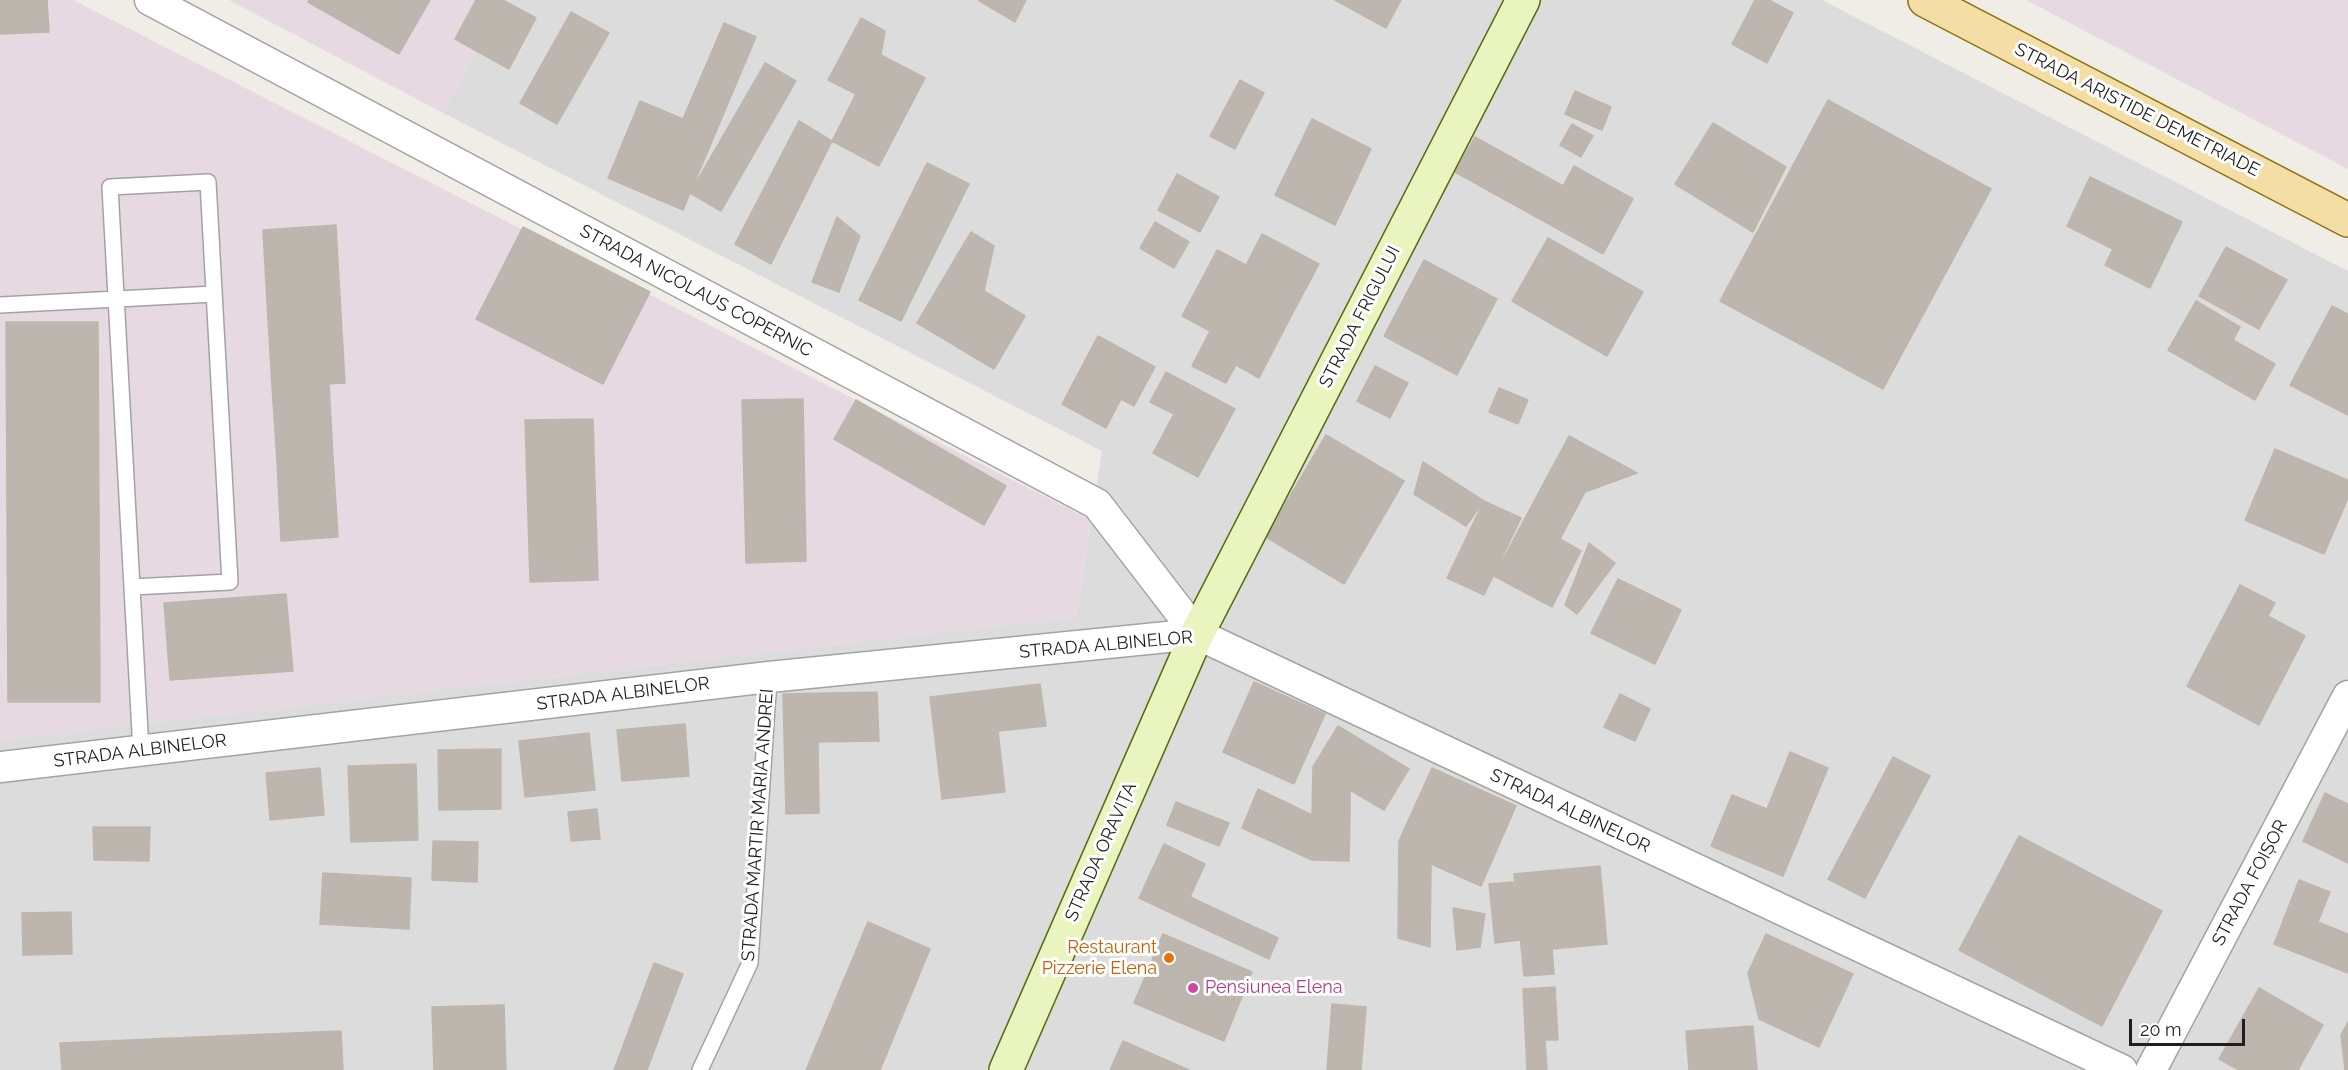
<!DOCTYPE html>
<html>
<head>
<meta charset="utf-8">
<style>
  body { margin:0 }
  #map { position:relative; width:2348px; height:1070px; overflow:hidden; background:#efede6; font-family:Raleway,sans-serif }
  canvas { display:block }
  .scale { position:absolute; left:2129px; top:1019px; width:116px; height:27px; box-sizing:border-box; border:3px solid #1f1f1f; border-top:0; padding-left:8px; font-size:18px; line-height:21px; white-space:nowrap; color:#1f1f1f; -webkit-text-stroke:4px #fff; paint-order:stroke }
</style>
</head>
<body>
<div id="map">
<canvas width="2348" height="1070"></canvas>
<div class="scale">20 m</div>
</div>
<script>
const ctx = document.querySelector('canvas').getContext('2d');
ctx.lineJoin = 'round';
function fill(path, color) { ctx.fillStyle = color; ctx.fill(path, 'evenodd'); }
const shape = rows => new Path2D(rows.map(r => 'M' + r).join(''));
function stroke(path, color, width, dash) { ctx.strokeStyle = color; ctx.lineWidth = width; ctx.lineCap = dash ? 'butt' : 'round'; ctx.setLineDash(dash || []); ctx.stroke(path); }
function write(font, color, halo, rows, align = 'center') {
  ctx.font = font + ' Raleway,sans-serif'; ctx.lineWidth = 6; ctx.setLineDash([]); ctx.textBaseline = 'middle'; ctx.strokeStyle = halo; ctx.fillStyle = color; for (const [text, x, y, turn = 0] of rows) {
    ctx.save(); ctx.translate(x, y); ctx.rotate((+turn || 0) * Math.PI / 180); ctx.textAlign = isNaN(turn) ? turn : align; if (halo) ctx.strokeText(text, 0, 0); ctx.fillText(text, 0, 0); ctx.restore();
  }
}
fill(shape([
  [501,0,1822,0,2348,271,2348,1070,0,1070,0,740,1076,617,1102,451,443,113]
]), '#dddcdc');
fill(shape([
  [0,0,73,0,1091,520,1076,617,0,740],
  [229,0,501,0,443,113],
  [2026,0,2348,0,2348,169,2266,126]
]), '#e7d9e2');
const building = shape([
  [0,0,47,0,49,32,0,34,0,0],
  [309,0,430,0,399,54,308,2,309,0],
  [476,0,503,0,536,18,509,69,455,39,476,0],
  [978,0,1026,0,1015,22,978,0],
  [1335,0,1401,0,1386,28,1335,0],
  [1755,0,1769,0,1793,13,1767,63,1732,44,1755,0],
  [571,12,609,33,557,124,520,103,571,12],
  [861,18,885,31,881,55,925,78,879,166,832,141,856,94,828,80,861,18],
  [724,23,756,37,683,210,608,178,640,101,683,119,724,23],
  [765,63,796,81,721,211,690,193,765,63],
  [1240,80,1264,93,1235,149,1210,136,1240,80],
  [1575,91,1611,107,1602,130,1565,114,1575,91],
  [1828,100,1991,189,1883,389,1720,301,1828,100],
  [1312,119,1371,149,1335,225,1275,195,1312,119],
  [799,121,832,141,771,264,735,244,799,121],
  [1713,123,1786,167,1753,232,1675,184,1713,123],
  [1572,124,1593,136,1581,157,1560,145,1572,124],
  [1475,137,1563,186,1574,166,1633,199,1603,254,1455,172,1475,137],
  [927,163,969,184,901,321,859,300,927,163],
  [1177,174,1219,197,1200,232,1158,210,1177,174],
  [2090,177,2137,200,2113,249,2067,226,2090,177],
  [2137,200,2182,222,2150,288,2105,265,2137,200],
  [837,217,860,236,839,292,812,282,837,217],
  [1155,222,1189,242,1174,268,1140,248,1155,222],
  [336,225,339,280,266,285,263,230,336,225],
  [523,227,650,292,603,384,476,319,523,227],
  [971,232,994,246,984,291,1025,316,994,369,917,323,971,232],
  [1262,234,1319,264,1288,322,1203,277,1217,250,1246,265,1262,234],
  [1548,238,1643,292,1607,356,1512,301,1548,238],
  [2226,247,2287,280,2259,329,2199,296,2226,247],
  [1424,260,1497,299,1457,375,1384,336,1424,260],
  [1203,277,1288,322,1259,378,1236,365,1226,383,1192,366,1210,331,1182,316,1203,277],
  [339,280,345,383,272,387,266,285,339,280],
  [2196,301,2240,327,2233,340,2275,364,2255,400,2168,350,2196,301],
  [2332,306,2348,314,2348,415,2290,385,2332,306],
  [6,322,98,322,100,702,8,702,6,322],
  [1098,336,1155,367,1134,406,1121,399,1106,428,1062,404,1098,336],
  [1375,366,1408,383,1390,418,1357,401,1375,366],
  [1166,372,1235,409,1198,477,1153,453,1174,414,1150,402,1166,372],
  [329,384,333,457,277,461,272,387,329,384],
  [1499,388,1528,400,1518,424,1489,412,1499,388],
  [803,399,806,561,746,563,742,400,803,399],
  [856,400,1006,486,984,525,834,439,856,400],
  [593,419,598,580,530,582,525,420,593,419],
  [1326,435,1404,481,1344,584,1266,537,1326,435],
  [1569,436,1637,473,1585,492,1560,539,1581,551,1552,607,1494,576,1569,436],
  [2275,449,2348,480,2348,498,2324,554,2245,520,2275,449],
  [333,457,338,537,281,541,277,461,333,457],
  [1423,462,1484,501,1466,526,1414,494,1423,462],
  [1484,501,1521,518,1484,595,1447,578,1484,501],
  [1589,543,1615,563,1577,614,1565,605,1589,543],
  [1618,579,1681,610,1655,664,1591,633,1618,579],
  [2240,585,2275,603,2268,616,2305,636,2259,725,2187,686,2240,585],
  [286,594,293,671,170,680,164,603,286,594],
  [1254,682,1325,714,1294,784,1223,752,1254,682],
  [1040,684,1046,726,998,731,1005,792,942,799,930,697,1040,684],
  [877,692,879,741,818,742,819,813,786,814,783,694,877,692],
  [1620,694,1650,709,1635,741,1604,727,1620,694],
  [685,724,689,776,622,781,617,730,685,724],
  [1338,726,1409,769,1384,810,1350,790,1350,815,1312,815,1313,767,1338,726],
  [589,733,595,790,525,797,519,741,589,733],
  [501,749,501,809,439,810,438,750,501,749],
  [1790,752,1828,768,1783,876,1711,846,1732,795,1767,809,1790,752],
  [1893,757,1930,776,1865,898,1828,879,1893,757],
  [416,764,418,840,351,842,348,766,416,764],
  [320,768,324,815,270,820,266,773,320,768],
  [1432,768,1516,806,1481,886,1431,864,1430,947,1398,938,1399,841,1432,768],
  [1258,789,1312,815,1312,860,1242,828,1258,789],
  [2325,793,2348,804,2348,863,2303,841,2325,793],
  [1176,802,1229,823,1219,846,1167,825,1176,802],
  [597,809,600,839,571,841,568,812,597,809],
  [1312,815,1350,815,1349,861,1312,860,1312,815],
  [93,827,150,827,149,861,94,860,93,827],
  [2019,836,2162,911,2102,1026,1959,950,2019,836],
  [433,841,478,842,477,882,432,880,433,841],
  [1164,844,1205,864,1190,897,1278,938,1269,959,1139,898,1164,844],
  [1600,866,1607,944,1552,949,1554,974,1524,976,1514,874,1600,866],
  [323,873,411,878,409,929,320,924,323,873],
  [2299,880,2330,892,2318,922,2348,934,2348,973,2274,944,2299,880],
  [1513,882,1520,940,1495,943,1489,884,1513,882],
  [1453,908,1485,914,1480,947,1457,950,1453,908],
  [71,912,72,954,23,955,22,913,71,912],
  [868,922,930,949,880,1070,806,1070,868,922],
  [1163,934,1252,972,1224,1041,1134,1003,1163,934],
  [1766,934,1853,974,1819,1047,1759,1019,1748,973,1766,934],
  [654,963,683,974,647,1070,614,1070,654,963],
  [1555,987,1558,1040,1545,1040,1547,1070,1527,1070,1523,989,1555,987],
  [2259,988,2323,1025,2298,1070,2239,1070,2219,1059,2259,988],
  [1332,1004,1366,1007,1361,1070,1327,1070,1332,1004],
  [504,1005,506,1070,434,1070,432,1007,504,1005],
  [2348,1022,2348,1070,2345,1070,2341,1035,2348,1022],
  [1753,1026,1757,1070,1689,1070,1686,1031,1753,1026],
  [341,1031,343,1070,198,1070,197,1037,341,1031],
  [197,1037,198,1070,62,1070,60,1043,197,1037],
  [1123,1041,1189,1070,1110,1070,1123,1041]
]);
fill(building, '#bcb6af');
stroke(building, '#bfb6aa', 1.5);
const lane = shape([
  [0,305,214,294],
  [132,587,230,582,208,182,110,187,141,751],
  [700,1070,750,963,769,677]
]);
const street = shape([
  [150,0,1097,504,1197,634],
  [0,767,769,677,1197,634,2122,1070],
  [2151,1070,2348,696]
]);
const secondary = shape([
  [1006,1070,1197,634,1523,0]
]);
const primary = shape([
  [1925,0,2348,220]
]);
stroke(lane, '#a3a3a3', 18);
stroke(street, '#a3a3a3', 33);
stroke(secondary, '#556d0f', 36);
stroke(primary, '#8c750e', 36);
stroke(lane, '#fff', 15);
stroke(street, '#fff', 30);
stroke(secondary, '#e9f4bf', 33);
stroke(primary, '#f4dea6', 33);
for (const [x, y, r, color] of [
  [1169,958,6,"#e8710a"],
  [1193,988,6,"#d1479c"]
]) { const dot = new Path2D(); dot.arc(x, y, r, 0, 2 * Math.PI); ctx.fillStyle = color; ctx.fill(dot); stroke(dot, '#fff', 2); }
write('18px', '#1f1f1f', '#fff', [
  ["STRADA ARISTIDE DEMETRIADE",2137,110,27],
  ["STRADA NICOLAUS COPERNIC",696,291,28],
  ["STRADA FRIGULUI",1360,317,-63],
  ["STRADA ALBINELOR",1106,645,-5],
  ["STRADA ALBINELOR",623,694,-7],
  ["STRADA ALBINELOR",140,751,-7],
  ["STRADA ALBINELOR",1570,811,25],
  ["STRADA MARTIR MARIA ANDREI",758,825,-86],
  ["STRADA ORAVIȚA",1101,852,-66],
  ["STRADA FOIȘOR",2250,883,-62]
]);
write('18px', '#c56008', '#fff', [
  ["Restaurant",1157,948],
  ["Pizzerie Elena",1157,969]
], 'right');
write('18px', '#b23c85', '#fff', [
  ["Pensiunea Elena",1205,988]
], 'left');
</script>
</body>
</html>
